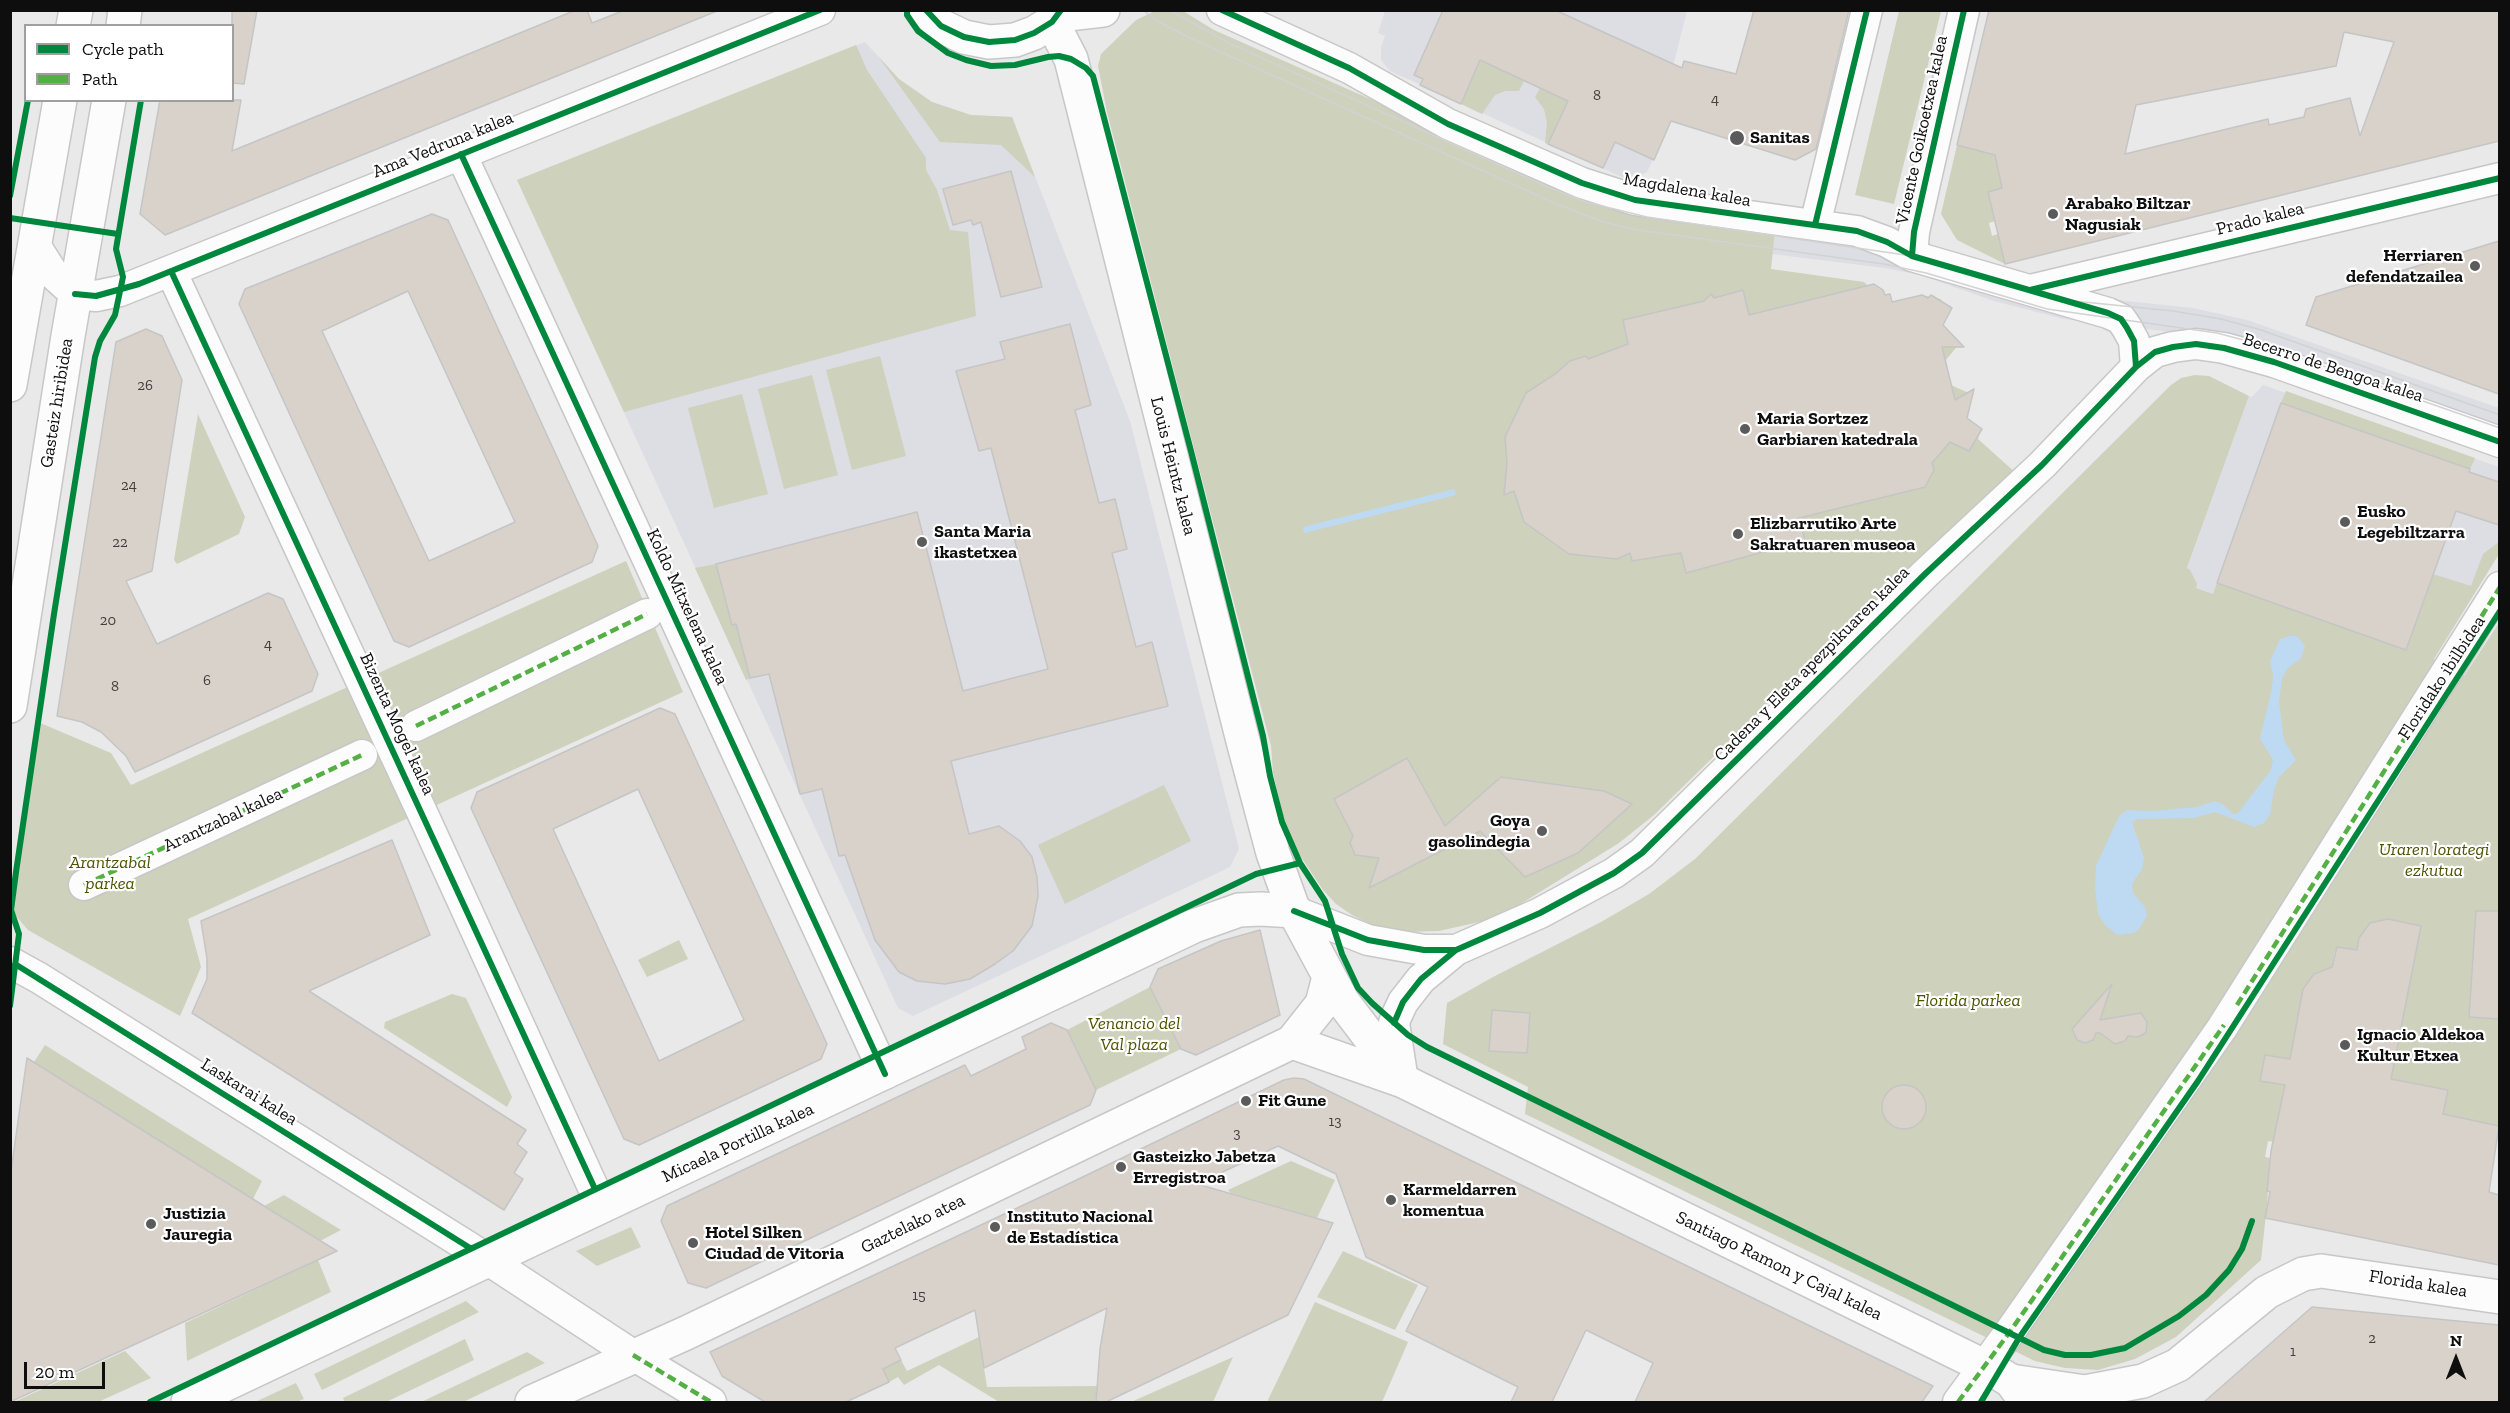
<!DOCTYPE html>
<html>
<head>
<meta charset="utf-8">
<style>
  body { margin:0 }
  #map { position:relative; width:2510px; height:1413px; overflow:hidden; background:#e9e9ea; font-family:"Zilla Slab",serif }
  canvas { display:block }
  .frame { position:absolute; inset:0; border:12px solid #0e0e0f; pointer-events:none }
  .legend { position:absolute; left:24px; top:24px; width:210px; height:78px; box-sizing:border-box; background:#fff; border:2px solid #9f9f9f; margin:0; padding:8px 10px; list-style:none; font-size:18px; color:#0e0e0f }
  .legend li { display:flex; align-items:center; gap:12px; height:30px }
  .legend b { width:30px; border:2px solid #9f9f9f }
  .north { position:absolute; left:2426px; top:1329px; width:60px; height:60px; -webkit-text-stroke:4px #fff; paint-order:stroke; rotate:0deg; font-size:16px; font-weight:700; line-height:24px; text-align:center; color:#0e0e0f }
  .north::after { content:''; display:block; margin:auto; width:21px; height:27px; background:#0e0e0f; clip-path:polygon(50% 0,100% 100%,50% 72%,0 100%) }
  .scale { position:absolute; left:24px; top:1362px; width:81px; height:27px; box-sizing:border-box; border:3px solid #0e0e0f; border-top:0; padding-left:8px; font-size:18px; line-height:21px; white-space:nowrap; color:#0e0e0f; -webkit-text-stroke:4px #fff; paint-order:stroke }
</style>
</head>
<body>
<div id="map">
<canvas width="2510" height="1413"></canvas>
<div class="frame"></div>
<ul class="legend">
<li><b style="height:8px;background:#00873e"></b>Cycle path</li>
<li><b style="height:8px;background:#54b044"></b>Path</li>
</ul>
<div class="north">N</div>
<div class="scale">20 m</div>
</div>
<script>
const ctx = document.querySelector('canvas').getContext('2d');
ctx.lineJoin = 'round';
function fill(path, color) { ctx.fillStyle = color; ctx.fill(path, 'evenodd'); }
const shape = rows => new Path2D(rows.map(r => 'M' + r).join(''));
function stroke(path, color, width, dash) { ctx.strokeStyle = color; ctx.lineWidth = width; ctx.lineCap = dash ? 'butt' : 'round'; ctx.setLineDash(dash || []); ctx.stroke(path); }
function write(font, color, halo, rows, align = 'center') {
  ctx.font = font + ' "Zilla Slab",serif'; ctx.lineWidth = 4.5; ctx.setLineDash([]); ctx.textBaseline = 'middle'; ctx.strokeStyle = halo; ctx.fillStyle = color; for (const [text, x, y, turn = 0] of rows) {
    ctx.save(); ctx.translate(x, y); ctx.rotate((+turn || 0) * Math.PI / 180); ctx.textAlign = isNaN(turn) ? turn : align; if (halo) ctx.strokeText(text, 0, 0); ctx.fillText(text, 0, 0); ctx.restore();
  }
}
fill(shape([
  [1385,11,1687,11,1673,66,1671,121,1647,172,1636,178,1626,179,1390,71,1381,60,1381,47,1385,36,1378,33],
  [865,42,899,79,932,102,971,115,1012,117,1130,421,1239,849,1230,867,913,1016,898,1008,517,180],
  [1775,230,1885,245,2097,298,2193,308,2247,320,2499,408,2499,435,2204,336,2064,319,1994,301,1920,275,1885,268,1772,254],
  [2263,385,2499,467,2499,554,2413,667,2196,588,2187,569,2249,396,2252,397]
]), '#dddde4');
fill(shape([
  [1155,11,1183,11,1214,30,1567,186,1775,230,1771,269,1864,282,1868,286,1874,284,1885,295,1890,294,1892,302,1922,295,1940,299,1951,309,1940,323,1960,343,1945,361,1951,385,1973,395,1971,401,1968,401,1965,422,1981,428,1978,439,2017,474,1793,679,1654,815,1619,843,1519,905,1488,920,1439,931,1406,932,1374,926,1352,915,1336,904,1323,890,1295,848,1284,820,1273,773,1271,746,1107,112,1098,66,1101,54,1136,20],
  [1899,11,1941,11,1894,204,1855,195],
  [856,45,867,70,926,158,926,170,937,190,950,230,968,232,976,316,624,412,517,180],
  [878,56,899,79,932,102,971,115,1012,117,1035,177,1001,145,940,142],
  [1480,60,1524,81,1519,91,1505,91,1495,95,1482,114,1461,104],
  [1540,88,1576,104,1548,144,1545,143,1547,122,1544,109,1535,97],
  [1957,145,1996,155,2002,188,1988,192,1995,221,1989,223,1992,236,1998,234,2005,264,1957,240,1941,214],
  [880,356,906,456,852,470,826,370],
  [812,375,838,475,784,489,758,389],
  [2195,375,2209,376,2249,396,2187,568,2190,570,2197,584,2196,588,2213,594,2217,583,2406,650,2433,574,2471,586,2483,554,2499,542,2499,554,2434,659,2464,676,2499,623,2499,911,2476,912,2469,1016,2499,1019,2499,1126,2443,1114,2448,1090,2391,1079,2421,926,2388,919,2370,923,2363,936,2360,936,2357,950,2335,951,2331,970,2319,971,2314,975,2308,986,2304,986,2290,1059,2265,1057,2285,1085,2281,1105,2331,1115,2317,1149,2268,1141,2265,1157,2270,1158,2267,1205,2261,1260,2176,1337,2135,1359,2098,1370,2065,1368,2035,1361,1525,1114,1528,1087,1443,1044,1447,1003,1493,977,1601,922,1649,894,1695,859,2171,385,2181,378],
  [2286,391,2475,458,2470,469,2281,403],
  [742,394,768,494,714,508,688,408],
  [198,414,245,517,239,534,177,564,174,560],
  [626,561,683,692,188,919,201,967,180,1016,28,930,11,910,38,722,111,753,131,785],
  [716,564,732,625,736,624,750,678,746,680,695,568],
  [1164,785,1191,841,1065,904,1038,845],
  [679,940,688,959,647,977,638,960],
  [1150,987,1181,1049,1096,1090,1067,1030],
  [452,994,466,998,512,1097,507,1107,384,1028,385,1022],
  [45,1045,262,1181,253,1199,34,1062],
  [1291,1161,1335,1180,1317,1218,1231,1193,1228,1190],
  [284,1195,341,1230,320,1241,264,1206],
  [631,1227,641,1247,597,1266,576,1251],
  [1343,1251,1418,1285,1395,1330,1317,1297],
  [318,1260,331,1292,187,1361,185,1323],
  [466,1301,479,1312,322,1390,314,1374],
  [1315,1302,1408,1342,1382,1402,1267,1402],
  [979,1337,987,1387,1097,1386,1096,1402,999,1402,939,1365,904,1385,898,1377,889,1382,883,1369,901,1360,907,1371],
  [465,1339,474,1360,386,1402,345,1402,343,1398],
  [125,1351,151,1378,98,1402,14,1402],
  [527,1352,545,1363,463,1402,421,1402],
  [1233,1357,1213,1402,1131,1402],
  [296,1383,304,1399,296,1402,255,1402]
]), '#ced1bb');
fill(shape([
  [1454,489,1456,495,1304,533,1303,527],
  [2290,636,2297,636,2305,646,2301,658,2287,669,2282,679,2279,702,2284,740,2296,760,2279,777,2274,790,2270,815,2264,823,2254,827,2215,812,2194,818,2137,819,2132,822,2144,858,2142,869,2132,884,2133,893,2145,907,2147,916,2139,929,2134,933,2117,935,2105,925,2098,914,2095,888,2096,866,2119,816,2127,810,2150,811,2197,807,2215,801,2224,805,2233,814,2238,813,2271,770,2273,760,2260,739,2272,688,2273,675,2270,661,2280,639]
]), '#bedaf3');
const building = shape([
  [232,10,257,10,244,84,232,83,232,10],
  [576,10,587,10,592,23,625,10,717,11,165,235,140,214,160,100,241,100,232,151,576,10],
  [1443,10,1555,10,1682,68,1684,61,1736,74,1754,10,1849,10,1816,149,1795,160,1671,121,1654,160,1615,142,1603,168,1548,144,1568,101,1540,88,1480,60,1461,104,1420,85,1423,79,1414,75,1443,10],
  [1989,10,2499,10,2499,141,2005,264,1988,192,2002,188,1995,155,1957,145,1989,10],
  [2344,32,2394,42,2360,136,2350,98,2306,109,2304,117,2269,125,2268,119,2125,154,2136,105,2336,66,2344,32],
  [1011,171,1042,287,1001,297,981,222,973,225,971,220,953,225,943,189,1011,171],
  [432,214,448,220,598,546,592,562,409,647,394,641,239,304,245,289,432,214],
  [408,291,515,522,429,561,322,331,408,291],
  [2499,241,2499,394,2306,325,2316,297,2499,241],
  [1874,284,1883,290,1885,295,1890,294,1892,302,1922,295,1928,298,1931,295,1952,308,1943,325,1964,347,1942,347,1955,400,1974,389,1967,418,1982,429,1969,451,1950,442,1932,463,1934,470,1925,487,1799,518,1806,544,1778,548,1686,573,1681,553,1632,561,1630,553,1617,559,1569,554,1524,522,1514,491,1504,495,1507,463,1505,437,1526,393,1555,374,1570,361,1586,356,1588,359,1628,344,1623,320,1704,301,1711,294,1714,298,1743,290,1749,315,1874,284],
  [1070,324,1091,405,1075,410,1099,503,1115,499,1127,549,1112,553,1136,647,1152,642,1168,706,951,761,969,834,999,826,1020,841,1032,857,1037,877,1038,896,1032,926,1013,951,995,964,970,979,945,984,917,981,899,972,875,940,845,855,839,856,822,789,800,794,769,674,750,678,736,624,732,625,716,564,917,512,963,691,1048,669,991,448,979,451,956,371,1005,359,1000,342,1070,324],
  [146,329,162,336,182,380,152,571,126,581,157,644,268,593,283,599,318,674,312,691,135,772,126,756,101,732,82,722,57,716,116,342,146,329],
  [2281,403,2470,469,2469,472,2499,482,2499,525,2456,511,2406,650,2217,583,2281,403],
  [660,708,675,714,827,1044,821,1059,639,1145,624,1139,471,808,477,792,660,708],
  [638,789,744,1020,659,1061,553,829,638,789],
  [1407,758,1445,826,1501,777,1604,791,1632,804,1578,853,1525,877,1480,831,1369,888,1379,858,1355,855,1350,843,1353,836,1334,799,1407,758],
  [392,840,430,935,309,991,526,1130,517,1144,527,1152,514,1173,523,1179,504,1210,192,1013,207,979,207,959,201,921,392,840],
  [2476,911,2499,911,2499,1019,2469,1017,2476,911],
  [2388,919,2421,926,2391,1079,2448,1090,2443,1114,2499,1126,2489,1192,2499,1195,2499,1265,2265,1218,2270,1192,2267,1191,2271,1151,2285,1085,2260,1081,2265,1055,2290,1059,2303,989,2314,974,2332,967,2337,947,2357,950,2359,938,2370,923,2388,919],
  [1260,930,1280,1015,1196,1055,1181,1049,1150,987,1158,969,1221,941,1260,930],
  [2112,984,2100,1020,2141,1013,2147,1022,2146,1033,2138,1037,2128,1036,2125,1041,2115,1044,2100,1033,2096,1033,2093,1040,2085,1043,2077,1040,2072,1029,2112,984],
  [1492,1010,1530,1013,1527,1053,1489,1051,1492,1010],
  [1051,1023,1067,1030,1096,1090,1090,1105,706,1288,688,1283,661,1221,667,1206,965,1065,971,1076,1026,1049,1022,1037,1051,1023],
  [27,1058,264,1206,337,1251,10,1402,10,1178,27,1058],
  [1294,1078,1304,1079,1933,1386,1922,1402,1635,1402,1653,1363,1586,1330,1552,1402,1511,1402,1518,1387,1406,1331,1428,1287,1366,1257,1336,1174,1278,1146,1197,1184,1333,1223,1288,1315,1106,1402,1096,1402,1100,1349,1107,1308,984,1368,975,1310,895,1348,901,1360,883,1369,889,1382,846,1402,765,1402,722,1376,710,1352,1062,1187,1284,1080,1294,1078],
  '1882 1107a22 22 0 1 1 44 0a22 22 0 1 1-44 0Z',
  [2312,1307,2499,1325,2499,1402,2204,1402,2312,1307]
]);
fill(building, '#d9d2cb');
stroke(building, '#c5c5c5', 1.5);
const street = shape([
  [1222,10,1349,68,1448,124,1582,183,1635,200,1857,231,1887,242,1912,256,2108,313,2121,319,2127,328,2134,341,2136,367],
  [461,154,885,1074],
  [1815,225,1867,10],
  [35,245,54,275,75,294,96,296,120,291,820,10],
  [1912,256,1914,232,1964,10],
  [171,271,421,810,602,1207],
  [2030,290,2500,178],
  [416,726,647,614],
  [84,885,362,755],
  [1294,911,1368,940,1424,950,1456,950,1540,913,1614,873,1642,853,1925,574,2042,465,2136,367,2155,352,2173,347,2196,344,2224,348,2274,362,2500,442],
  [10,962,39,978,470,1248,633,1355,711,1402],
  [1403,1081,1394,1023,1396,1017,1403,1002,1421,979,1456,950],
  [1958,1402,2009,1333,2222,1028,2500,587]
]);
const secondary = shape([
  [926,10,941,26,964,37,989,42,1015,40,1034,33,1052,22,1061,10],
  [1059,15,1103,10],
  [1052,22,1071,59,1243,741,1273,853,1294,911],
  [2011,1381,2085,1392,2143,1381,2178,1365,2267,1292,2303,1274,2321,1271,2500,1297]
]);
const primary = shape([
  [73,26,76,10],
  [123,26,125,10],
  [10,385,60,100],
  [10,706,68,336,109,100],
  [1292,1042,1403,1081],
  [188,1402,1194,926,1239,910,1261,909,1294,911,1343,1002,1403,1081,1998,1373,2011,1381,2022,1396,2024,1402],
  [532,1402,686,1333,1292,1042,1322,1004,1329,977]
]);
stroke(street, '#c7c7c8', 33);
stroke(secondary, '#c7c7c8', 36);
stroke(primary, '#c7c7c8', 36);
stroke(street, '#fcfcfc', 30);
stroke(secondary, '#fcfcfc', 33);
stroke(primary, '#fcfcfc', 33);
stroke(shape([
  [1143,10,1157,21,1190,38,1552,202,1603,222,1638,230,1884,264,1926,273,2047,309,2217,333,2266,346,2500,428],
  [1169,10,1229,43,1548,187,1586,202,1647,217,1912,256,2027,291,2074,301,2173,311,2221,319,2261,330,2500,415]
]), '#d2d2d3', 1.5);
stroke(shape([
  [416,726,647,614],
  [84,885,362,755],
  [2237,1005,2500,587],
  [633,1355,711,1402],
  [1958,1402,2009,1333,2224,1025]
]), '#54b044', 4.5, [9, 4.5]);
stroke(shape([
  [907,10,907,15,918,31,948,53,966,60,991,66,1015,65,1048,57,1059,56,1071,59,1086,68,1093,76,1191,451,1263,736,1270,776,1282,822,1300,863],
  [926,10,941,26,964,37,989,42,1015,40,1034,33,1052,22,1061,10],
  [1222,10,1349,68,1448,124,1582,183,1635,200,1857,231,1887,242,1912,256,2108,313,2121,319,2127,328,2134,341,2136,367],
  [461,154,885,1074],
  [10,196,28,100],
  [10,218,118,234],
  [1815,225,1867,10],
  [1912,256,1914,232,1964,10],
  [171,271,595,1189],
  [2030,290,2500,178],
  [75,294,96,296,139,284,820,10],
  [1294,911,1368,940,1424,950,1456,950,1540,913,1614,873,1642,853,1925,574,2042,465,2136,367,2155,352,2173,347,2196,344,2224,348,2274,362,2500,442],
  [15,964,470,1248],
  [10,1006,19,934,11,910,16,872,54,614,95,357,100,341,115,315,123,277,116,249,141,100],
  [1394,1023,1403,1002,1421,979,1456,950],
  [150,1402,1256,874,1300,863,1325,901,1342,954,1358,988,1372,1003,1408,1035,1427,1047,2044,1350,2065,1355,2091,1355,2125,1348,2179,1316,2206,1295,2229,1270,2242,1249,2252,1221],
  [1981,1402,2019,1338,2198,1081,2500,611]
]), '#00873e', 6);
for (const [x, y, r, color] of [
  [1737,138,8,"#5b5b5c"],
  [2053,214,6,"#5b5b5c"],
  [2475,266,6,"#5b5b5c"],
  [1745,429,6,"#5b5b5c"],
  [2345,522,6,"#5b5b5c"],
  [1738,534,6,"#5b5b5c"],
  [922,542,6,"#5b5b5c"],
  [1542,831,6,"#5b5b5c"],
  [2345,1045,6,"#5b5b5c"],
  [1246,1101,6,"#5b5b5c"],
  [1121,1167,6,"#5b5b5c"],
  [1391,1200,6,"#5b5b5c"],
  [151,1224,6,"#5b5b5c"],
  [995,1227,6,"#5b5b5c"],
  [693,1243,6,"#5b5b5c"]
]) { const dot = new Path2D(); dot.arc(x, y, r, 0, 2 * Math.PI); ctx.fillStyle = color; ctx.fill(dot); stroke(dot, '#fff', 2); }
write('15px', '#413f3e', null, [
  ["8",1597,96],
  ["4",1715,100],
  ["26",145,386],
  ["24",129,486],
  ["22",120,543],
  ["20",108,621],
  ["4",268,645],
  ["6",207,681],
  ["8",115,687],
  ["13",1335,1122],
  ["3",1237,1134],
  ["15",919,1296],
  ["2",2372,1339],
  ["1",2293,1352]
]);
write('18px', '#0e0e0f', '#fff', [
  ["Vicente Goikoetxea kalea",1922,130,-78],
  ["Ama Vedruna kalea",443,145,-22],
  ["Magdalena kalea",1687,190,10],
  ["Prado kalea",2260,219,-14],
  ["Becerro de Bengoa kalea",2333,368,18],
  ["Gasteiz hiribidea",57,403,-81],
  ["Louis Heintz kalea",1173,466,76],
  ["Koldo Mitxelena kalea",687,607,65],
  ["Cadena y Eleta apezpikuaren kalea",1812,664,-45],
  ["Floridako ibilbidea",2442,678,-57],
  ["Bizenta Mogel kalea",397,724,65],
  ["Arantzabal kalea",223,820,-25],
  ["Laskarai kalea",249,1092,32],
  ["Micaela Portilla kalea",738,1143,-25],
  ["Gaztelako atea",913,1224,-26],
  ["Santiago Ramon y Cajal kalea",1779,1266,26],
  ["Florida kalea",2418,1284,9]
]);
write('bold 18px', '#0e0e0f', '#fff', [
  ["Sanitas",1750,138],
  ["Arabako Biltzar",2065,204],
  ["Nagusiak",2065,225],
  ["Herriaren",2463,256,"right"],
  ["defendatzailea",2463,277,"right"],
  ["Maria Sortzez",1757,419],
  ["Garbiaren katedrala",1757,440],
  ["Eusko",2357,512],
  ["Legebiltzarra",2357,533],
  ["Elizbarrutiko Arte",1750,524],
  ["Sakratuaren museoa",1750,545],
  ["Santa Maria",934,532],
  ["ikastetxea",934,553],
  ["Goya",1530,821,"right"],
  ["gasolindegia",1530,842,"right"],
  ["Ignacio Aldekoa",2357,1035],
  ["Kultur Etxea",2357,1056],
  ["Fit Gune",1258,1101],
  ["Gasteizko Jabetza",1133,1157],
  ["Erregistroa",1133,1178],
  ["Karmeldarren",1403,1190],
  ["komentua",1403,1211],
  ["Justizia",163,1214],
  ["Jauregia",163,1235],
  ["Instituto Nacional",1007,1217],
  ["de Estadística",1007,1238],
  ["Hotel Silken",705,1233],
  ["Ciudad de Vitoria",705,1254]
], 'left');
write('italic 18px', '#4d5300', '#fff', [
  ["Uraren lorategi",2434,850],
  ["ezkutua",2434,871],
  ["Arantzabal",110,863],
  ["parkea",110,884],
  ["Florida parkea",1968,1001],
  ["Venancio del",1134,1024],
  ["Val plaza",1134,1045]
]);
</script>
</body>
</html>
